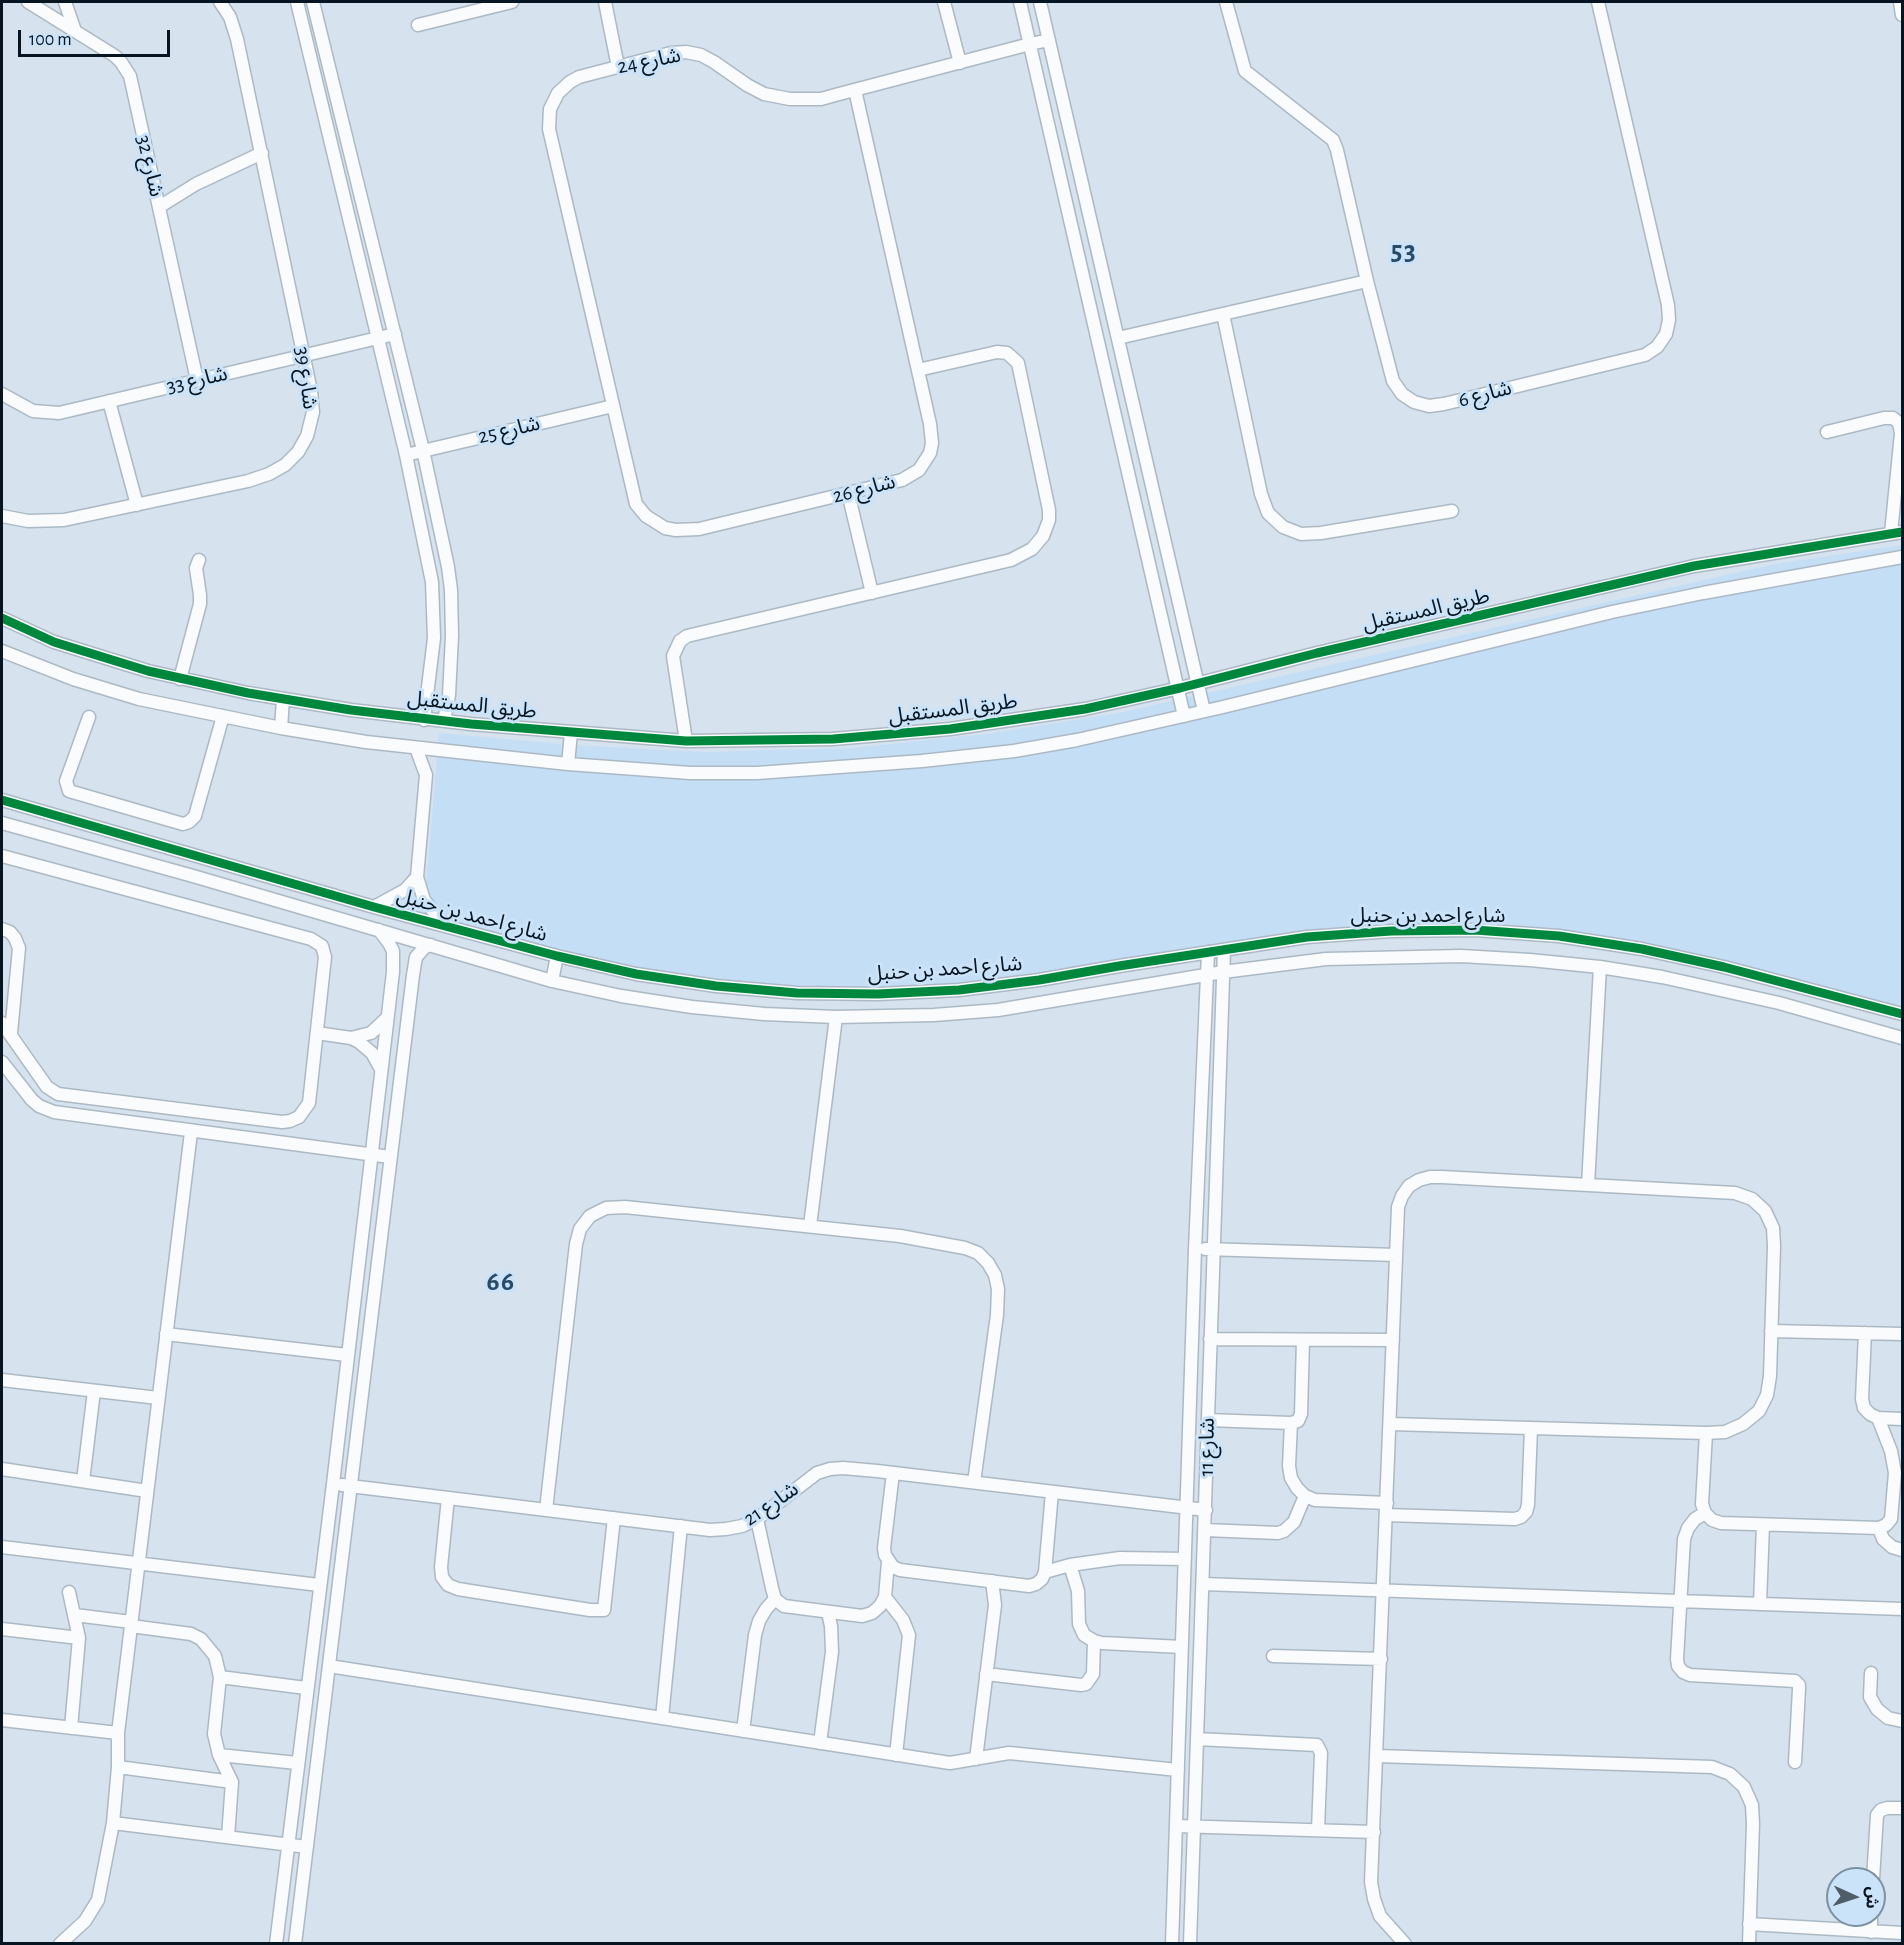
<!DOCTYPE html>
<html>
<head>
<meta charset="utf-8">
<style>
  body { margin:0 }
  #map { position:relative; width:1904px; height:1945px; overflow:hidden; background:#d6e2ee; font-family:"Alegreya Sans","Noto Sans Arabic",sans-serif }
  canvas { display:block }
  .frame { position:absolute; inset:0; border:3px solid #061521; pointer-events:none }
  .north { position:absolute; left:1826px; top:1867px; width:60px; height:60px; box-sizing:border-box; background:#cbe3f8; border:2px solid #7c91a2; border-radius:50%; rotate:93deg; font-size:16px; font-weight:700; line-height:24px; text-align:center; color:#061521 }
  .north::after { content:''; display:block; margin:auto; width:21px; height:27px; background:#4f5d69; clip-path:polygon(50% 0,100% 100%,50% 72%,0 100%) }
  .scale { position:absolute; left:18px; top:30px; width:152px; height:27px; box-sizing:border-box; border:3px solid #061521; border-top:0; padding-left:8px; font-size:18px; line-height:21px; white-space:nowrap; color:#061521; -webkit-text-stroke:4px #cbe3f8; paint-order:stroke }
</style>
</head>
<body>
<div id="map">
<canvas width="1904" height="1945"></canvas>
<div class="frame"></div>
<div class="north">ش</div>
<div class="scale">100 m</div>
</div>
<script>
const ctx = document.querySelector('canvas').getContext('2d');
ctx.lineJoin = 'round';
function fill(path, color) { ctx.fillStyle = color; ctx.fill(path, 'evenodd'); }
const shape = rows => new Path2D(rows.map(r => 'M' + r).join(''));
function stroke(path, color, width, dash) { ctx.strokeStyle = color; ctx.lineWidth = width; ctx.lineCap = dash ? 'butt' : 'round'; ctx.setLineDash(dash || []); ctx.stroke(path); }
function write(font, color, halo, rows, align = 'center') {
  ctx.font = font + ' "Alegreya Sans","Noto Sans Arabic",sans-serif'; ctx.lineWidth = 6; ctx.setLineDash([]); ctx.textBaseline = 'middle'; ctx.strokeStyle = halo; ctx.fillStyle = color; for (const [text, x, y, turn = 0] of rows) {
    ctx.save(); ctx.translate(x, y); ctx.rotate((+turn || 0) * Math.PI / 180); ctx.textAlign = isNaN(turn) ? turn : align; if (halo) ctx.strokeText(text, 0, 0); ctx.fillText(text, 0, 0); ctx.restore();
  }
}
fill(shape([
  [1902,545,1902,1010,1641,952,1559,941,1475,934,1390,935,1306,941,958,993,715,988,423,924,439,733,572,745,705,752,852,748,986,734,1119,713,1775,564]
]), '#c4def6');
const minor = shape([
  [28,2,115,56,121,62,130,76,197,380],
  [65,2,75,31],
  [297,2,406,455,432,582,434,638,424,720],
  [313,2,423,450,448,567,451,590,452,636,449,695,444,721],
  [605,2,618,67],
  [944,2,960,63],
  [1020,2,1184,716],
  [1040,2,1204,711],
  [1226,2,1245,71,1333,140,1337,150,1367,281,1393,381,1402,394,1414,402,1429,406,1444,404,1645,355,1657,347,1666,334,1669,320,1668,305,1598,2],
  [1900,2,1902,15],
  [418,25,512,2],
  [855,90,930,424,932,443,930,453,919,470,902,480,699,529,676,530,665,528,646,516,636,504,549,129,550,109,558,93,570,82,579,77,671,53,686,52,701,55,714,62,747,85,764,94,790,99,821,99,839,94,1030,44,1049,40],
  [159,207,196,184,262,153],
  [1223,314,1261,494,1268,513,1283,527,1301,534,1321,533,1452,511],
  [1118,338,1367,281],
  [2,394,33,411,59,413,395,334],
  [109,401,137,505],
  [1827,432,1884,418,1893,418,1899,423,1901,433,1891,533],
  [406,455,613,406],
  [848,493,872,593],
  [2,516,28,521,64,520,248,481,269,474,285,465,298,452,307,436,313,412,311,391,237,39,230,17,220,2],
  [2,618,54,642,148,671,248,693,351,710,471,724,686,741,833,739,950,729,1085,709,1180,688,1317,653,1694,566,1902,532],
  [2,651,73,679,139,699,281,728,366,742,568,764,690,773,757,773,922,761,1014,751,1077,740,1223,707,1612,612,1703,593,1902,557],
  [180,679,200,604,200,595,196,568,199,560],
  [89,717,66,781,69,791,183,824,189,822,195,816,223,716],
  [281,728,283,699],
  [686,741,673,656,680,641,687,636,1011,560,1032,549,1043,536,1049,520,1049,510,1018,363,1007,353,997,352,918,370],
  [416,748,426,775,417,877,424,900,446,926],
  [568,764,571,733],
  [2,800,374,907,557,956,636,974,716,986,797,993,878,994,959,990,1039,980,1119,966,1307,937,1391,931,1475,930,1559,936,1642,949,1724,967,1902,1014],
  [2,823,193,876,552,981,621,996,692,1007,764,1014,836,1017,934,1015,998,1010,1223,972,1326,959,1461,956,1530,960,1600,967,1662,977,1779,1003,1902,1038],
  [2,856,311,939,322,946,325,957,309,1103,299,1117,290,1121,282,1122,58,1094,47,1087,2,1023],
  [374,907,405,890,417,877],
  [2,929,10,932,15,938,19,948,11,1033],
  [552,981,557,956],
  [317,1033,351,1038,359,1042,372,1053,381,1069],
  [351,1038,371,1033,387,1018],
  [2,1062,32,1100,39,1106,54,1112,390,1157],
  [1588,1185,1600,967],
  [810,1226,836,1017],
  [1205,1249,1396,1255],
  [1771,1331,1902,1334],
  [1865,1333,1862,1399,1864,1408,1870,1414,1878,1418,1902,1419],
  [166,1334,347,1355],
  [1210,1339,1393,1340],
  [2,1380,158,1398],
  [1208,1420,1291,1423,1298,1421,1301,1414,1303,1340],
  [1291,1423,1289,1466,1291,1478,1297,1488,1305,1496,1315,1500,1387,1503],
  [1390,1424,1706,1433,1725,1432,1743,1424,1759,1411,1767,1395,1770,1376,1774,1246,1773,1228,1765,1211,1752,1199,1735,1193,1442,1177,1430,1177,1419,1180,1409,1186,1402,1196,1398,1207,1371,1882,1374,1899,1380,1916,1405,1944],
  [1706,1433,1702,1504,1705,1513,1712,1520,1721,1523,1879,1528,1886,1525,1891,1519,1895,1473,1891,1451,1878,1418],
  [2,1469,147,1491],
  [893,1473,884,1548,885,1555,893,1567,900,1570,1029,1586,1036,1584,1042,1579,1045,1572,1052,1492],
  [83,1481,94,1391],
  [342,1485,710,1530,726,1529,742,1526,757,1519,817,1473,830,1469,843,1468,877,1471,1206,1510],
  [448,1498,441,1567,442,1577,448,1585,458,1589,590,1610,604,1610,614,1518],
  [546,1510,576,1244,580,1229,590,1216,606,1208,625,1207,900,1236,965,1248,978,1253,988,1263,995,1275,998,1289,997,1315,974,1482],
  [1705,1513,1695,1519,1688,1528,1684,1539,1677,1659,1678,1666,1683,1672,1690,1675,1795,1681,1799,1685,1799,1689,1795,1762],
  [1386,1515,1515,1519,1521,1517,1526,1512,1528,1505,1531,1428],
  [757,1519,772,1588,775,1599,784,1606,862,1616,872,1613,880,1606,885,1597,888,1562],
  [1879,1528,1883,1539,1892,1547,1902,1550],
  [1205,1530,1278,1533,1284,1531,1294,1522,1305,1496],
  [2,1547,319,1585],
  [1070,1565,1078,1591,1079,1624,1084,1635,1094,1641,1102,1643,1182,1647],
  [1045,1572,1070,1565,1120,1558,1185,1559],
  [1203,1584,1902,1609],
  [69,1592,79,1638,71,1728],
  [885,1597,903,1620,909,1635,896,1755],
  [1760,1604,1763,1525],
  [75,1615,131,1622],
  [131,1626,191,1634,201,1639,215,1656,220,1677,214,1734,219,1755,232,1782,228,1837],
  [2,1629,79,1638],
  [1273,1656,1381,1659],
  [329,1666,950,1763,1009,1753,1178,1770],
  [1871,1673,1870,1697,1877,1709,1888,1718,1902,1721],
  [986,1674,1081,1685,1086,1684,1093,1674,1094,1641],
  [220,1677,306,1688],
  [662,1718,681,1526],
  [2,1720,118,1733],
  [743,1731,755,1635,759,1621,766,1609,775,1599],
  [1197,1739,1317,1745,1321,1753,1318,1830],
  [820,1743,832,1652,831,1626,828,1613],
  [219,1755,297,1763],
  [1377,1756,1712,1767,1730,1774,1744,1787,1752,1805,1753,1824,1749,1944],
  [976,1759,995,1605,992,1581],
  [118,1767,232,1782],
  [113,1823,307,1847],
  [1176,1826,1374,1832],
  [1873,1879,1877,1815,1881,1810,1887,1808,1902,1808],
  [1749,1924,1902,1933],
  [1871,1932,1871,1915],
  [60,1944,85,1921,98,1900,113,1823,118,1767,118,1733,191,1132],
  [276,1944,333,1484,393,972,393,951,389,943,379,930],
  [295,1944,413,975,416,957,425,947,431,945],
  [1172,1944,1195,1249,1208,952],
  [1190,1944,1224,950]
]);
stroke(minor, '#acb9c4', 15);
stroke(minor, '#f9fbfc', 12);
stroke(shape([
  [2,618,54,642,148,671,248,693,351,710,471,724,686,741,833,739,950,729,1085,709,1180,688,1317,653,1694,566,1902,532],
  [2,800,374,907,557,956,636,974,716,986,797,993,878,994,959,990,1039,980,1119,966,1307,937,1391,931,1475,930,1559,936,1642,949,1724,967,1902,1014]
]), '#00873e', 9);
write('21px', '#061521', '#cbe3f8', [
  ["شارع 24",649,61,-11],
  ["شارع 32",150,166,77],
  ["شارع 39",306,378,82],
  ["شارع 33",197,380,-13],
  ["شارع 6",1485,394,-14],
  ["شارع 25",509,430,-13],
  ["شارع 26",864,489,-14],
  ["طريق المستقبل",1426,610,-13],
  ["طريق المستقبل",472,705,6],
  ["طريق المستقبل",953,709,-7],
  ["شارع احمد بن حنبل",472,915,15],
  ["شارع احمد بن حنبل",1428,916],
  ["شارع احمد بن حنبل",945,969,-4],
  ["شارع 11",1207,1447,-89],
  ["شارع 21",771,1504,-34]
]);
ctx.letterSpacing = '1.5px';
write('bold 27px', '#274b68', '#cbe3f8', [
  ["53",1404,251],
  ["66",501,1282]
]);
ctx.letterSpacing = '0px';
</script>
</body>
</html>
